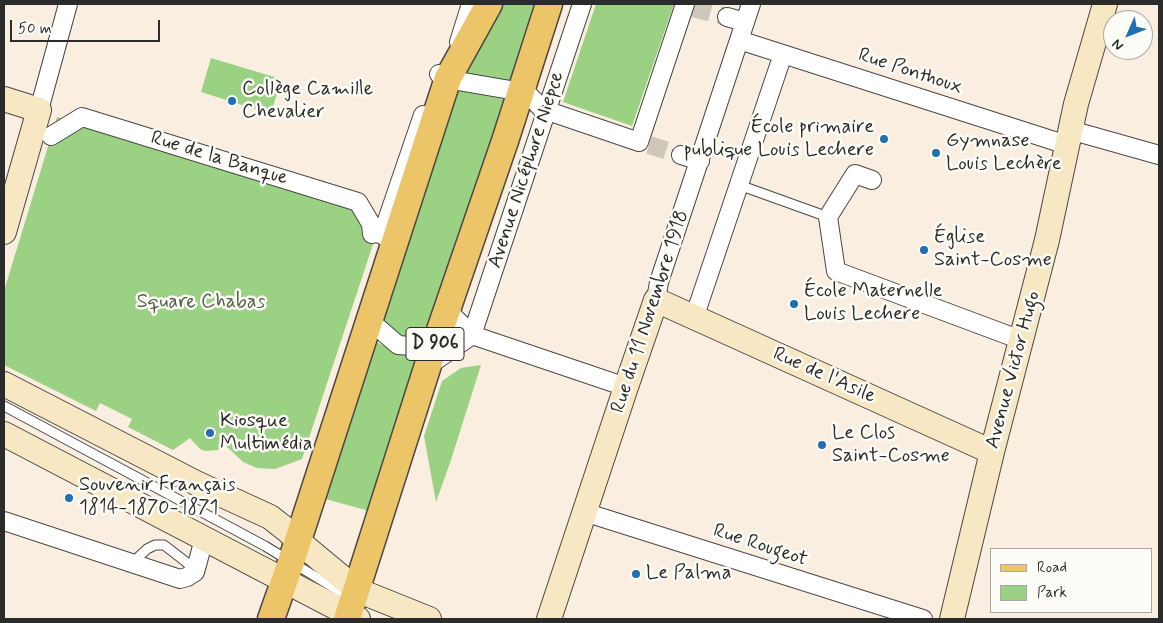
<!DOCTYPE html>
<html>
<head>
<meta charset="utf-8">
<style>
  body { margin:0 }
  #map { position:relative; width:1163px; height:623px; overflow:hidden; background:#f9eedf; font-family:Mynerve,sans-serif }
  canvas { display:block }
  .frame { position:absolute; inset:0; border:5px solid #2b2b2b; pointer-events:none }
  .legend { position:absolute; left:990px; top:548px; width:162px; height:65px; box-sizing:border-box; background:#fdfcf7; border:1px solid #a9a8a5; margin:0; padding:6px 9px; list-style:none; font-size:15px; color:#2b2b2b }
  .legend li { display:flex; align-items:center; gap:10px; height:25px }
  .legend b { width:25px; border:1px solid #a9a8a5 }
  .north { position:absolute; left:1103px; top:10px; width:50px; height:50px; box-sizing:border-box; background:#fdfcf7; border:1px solid #a9a8a5; border-radius:50%; rotate:226deg; font-size:14px; font-weight:700; line-height:20px; text-align:center; color:#2b2b2b }
  .north::after { content:''; display:block; margin:auto; width:18px; height:22px; background:#1f6fb2; clip-path:polygon(50% 0,100% 100%,50% 72%,0 100%) }
  .scale { position:absolute; left:10px; top:20px; width:150px; height:22px; box-sizing:border-box; border:2px solid #2b2b2b; border-top:0; padding-left:6px; font-size:15px; line-height:18px; white-space:nowrap; color:#2b2b2b; -webkit-text-stroke:4px #fdfcf7; paint-order:stroke }
</style>
</head>
<body>
<div id="map">
<canvas width="1163" height="623"></canvas>
<div class="frame"></div>
<ul class="legend">
<li><b style="height:6px;background:#ecc569"></b>Road</li>
<li><b style="height:14px;background:#9ad183"></b>Park</li>
</ul>
<div class="north">N</div>
<div class="scale">50 m</div>
</div>
<script>
const ctx = document.querySelector('canvas').getContext('2d');
ctx.lineJoin = 'round';
function fill(path, color) { ctx.fillStyle = color; ctx.fill(path, 'evenodd'); }
const shape = rows => new Path2D(rows.map(r => 'M' + r).join(''));
function stroke(path, color, width, dash) { ctx.strokeStyle = color; ctx.lineWidth = width; ctx.lineCap = dash ? 'butt' : 'round'; ctx.setLineDash(dash || []); ctx.stroke(path); }
function write(font, color, halo, rows, align = 'center') {
  ctx.font = font + ' Mynerve,sans-serif'; ctx.lineWidth = 5; ctx.setLineDash([]); ctx.textBaseline = 'middle'; ctx.strokeStyle = halo; ctx.fillStyle = color; for (const [text, x, y, turn = 0] of rows) {
    ctx.save(); ctx.translate(x, y); ctx.rotate((+turn || 0) * Math.PI / 180); ctx.textAlign = isNaN(turn) ? turn : align; if (halo) ctx.strokeText(text, 0, 0); ctx.fillText(text, 0, 0); ctx.restore();
  }
}
fill(shape([
  [498,4,542,4,516,83,460,74],
  [596,4,674,4,632,126,563,102],
  [211,58,281,79,271,114,201,92],
  [455,87,512,97,429,329,417,337,408,339,400,337,389,330,384,320,382,311],
  [57,117,382,217,302,459,275,469,257,468,243,462,225,445,218,450,205,451,200,449,190,438,173,450,128,427,132,419,100,403,96,411,4,365,4,291],
  [373,340,397,353,420,356,369,511,322,498],
  [481,365,451,460,436,502,424,436,442,381,461,368]
]), '#9ad183');
stroke(shape([
  [693,8,727,17],
  [649,145,681,155]
]), '#d0c7bb', 18, [18, 9]);
const lane = shape([
  [739,185,828,217],
  [4,406,265,546,349,597],
  [132,563,147,549,155,545,164,545,186,562,195,571]
]);
const street = shape([
  [727,17,745,22],
  [739,40,1067,145],
  [459,42,471,4],
  [439,74,458,81,522,92,529,95,542,109,639,142,685,4],
  [39,110,68,4],
  [1070,130,1159,155],
  [51,136,82,117,358,202,371,224,372,234],
  [681,155,700,161],
  [872,180,855,174,828,217,836,271,1021,340],
  [382,235,423,115],
  [656,300,659,282,751,4],
  [447,310,472,335,626,387],
  [694,318,783,54],
  [369,320,398,345,425,347,435,345],
  [429,365,472,335,582,4],
  [584,512,923,619],
  [4,521,180,579,187,577,195,572,204,539]
]);
const secondary = shape([
  [4,99,39,110,4,232],
  [4,384,196,483,270,517,288,531,298,541,357,590,429,619],
  [4,434,358,619],
  [549,619,626,387,656,300,992,452],
  [952,619,992,452,1047,240,1076,104,1105,4]
]);
const primary = shape([
  [271,619,291,562,448,78,489,4],
  [347,619,428,365,505,141,549,4]
]);
stroke(lane, '#4a4846', 11);
stroke(street, '#4a4846', 20);
stroke(secondary, '#4a4846', 26);
stroke(primary, '#4a4846', 29);
stroke(lane, '#fff', 9);
stroke(street, '#fff', 18);
stroke(secondary, '#f7e8c3', 24);
stroke(primary, '#ecc569', 26);
for (const [x, y, r, color] of [
  [232,101,5,"#1f6fb2"],
  [884,139,5,"#1f6fb2"],
  [936,153,5,"#1f6fb2"],
  [924,250,5,"#1f6fb2"],
  [794,304,5,"#1f6fb2"],
  [210,433,5,"#1f6fb2"],
  [822,445,5,"#1f6fb2"],
  [69,498,5,"#1f6fb2"],
  [636,574,5,"#1f6fb2"]
]) { const dot = new Path2D(); dot.arc(x, y, r, 0, 2 * Math.PI); ctx.fillStyle = color; ctx.fill(dot); stroke(dot, '#fdfcf7', 2); }
for (const [x, y, w] of [
  [435,344,58]
]) { const box = new Path2D(); box.roundRect(x - w / 2, y - 16.5, w, 33, 4); ctx.fillStyle = '#fdfcf7'; ctx.fill(box); stroke(box, '#2b2b2b', 1); }
write('bold 19px', '#2b2b2b', null, [
  ["D 906",435,344]
]);
write('20px', '#2b2b2b', '#fdfcf7', [
  ["Rue Ponthoux",910,72,18],
  ["Rue de la Banque",219,159,17],
  ["Avenue Nicéphore Niepce",527,170,-72],
  ["Rue du 11 Novembre 1918",651,312,-72],
  ["Avenue Victor Hugo",1014,370,-75],
  ["Rue de l'Asile",824,376,24],
  ["Rue Rougeot",760,546,18]
]);
write('20px', '#2b2b2b', '#fdfcf7', [
  ["Collège Camille",242,90],
  ["Chevalier",242,113],
  ["École primaire",874,128,"right"],
  ["publique Louis Lechere",874,151,"right"],
  ["Gymnase",946,142],
  ["Louis Lechère",946,165],
  ["Église",934,238],
  ["Saint-Cosme",934,261],
  ["École Maternelle",804,292],
  ["Louis Lechere",804,315],
  ["Kiosque",220,422],
  ["Multimédia",220,445],
  ["Le Clos",832,434],
  ["Saint-Cosme",832,457],
  ["Souvenir Français",79,486],
  ["1814-1870-1871",79,509],
  ["Le Palma",646,574]
], 'left');
write('20px', '#4c5d45', '#fdfcf7', [
  ["Square Chabas",201,303]
]);
</script>
</body>
</html>
